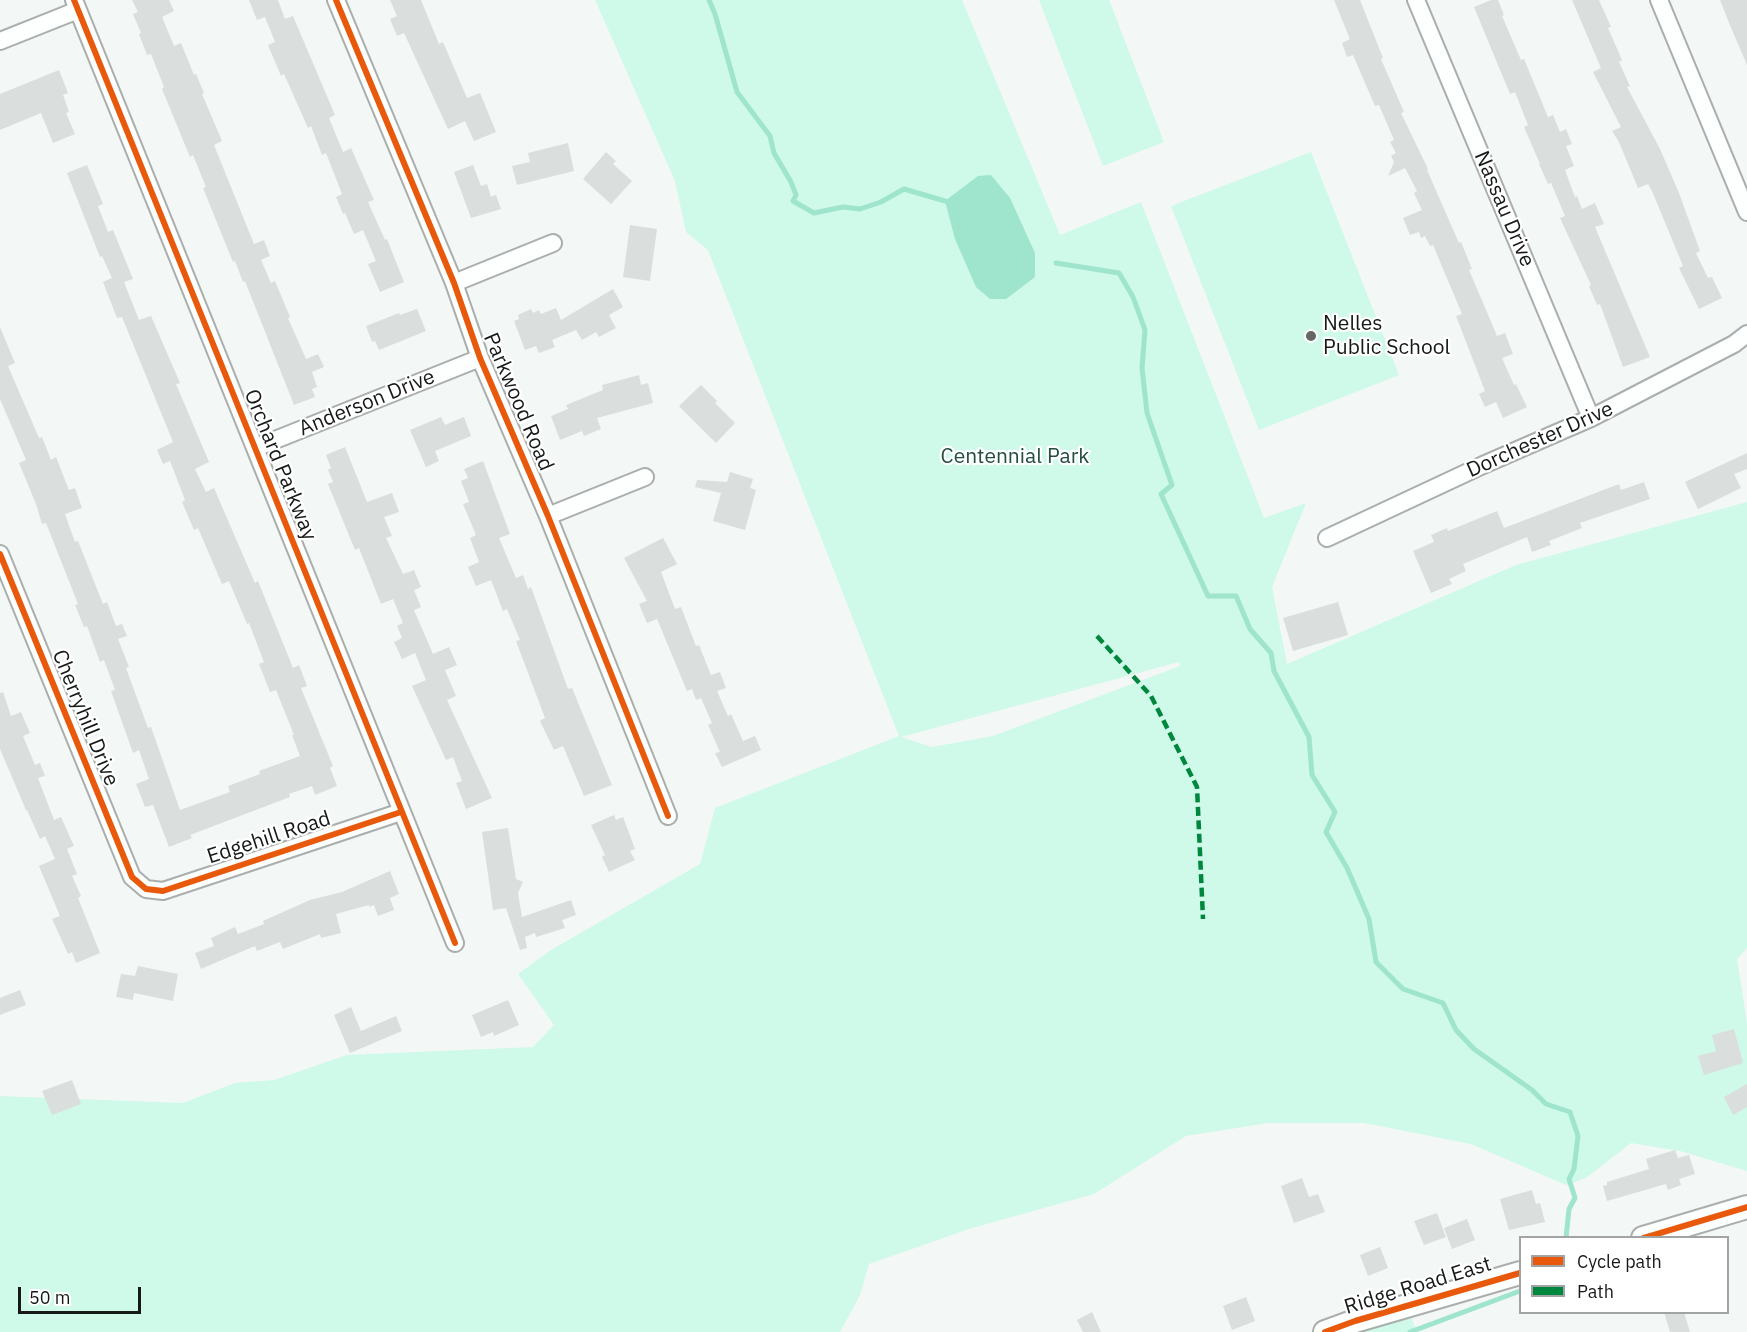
<!DOCTYPE html>
<html>
<head>
<meta charset="utf-8">
<style>
  body { margin:0 }
  #map { position:relative; width:1747px; height:1332px; overflow:hidden; background:#f3f8f6; font-family:"IBM Plex Sans",sans-serif }
  canvas { display:block }
  .legend { position:absolute; left:1519px; top:1236px; width:210px; height:78px; box-sizing:border-box; background:#fff; border:2px solid #a2a3a3; margin:0; padding:8px 10px; list-style:none; font-size:18px; color:#161918 }
  .legend li { display:flex; align-items:center; gap:12px; height:30px }
  .legend b { width:30px; border:2px solid #a2a3a3 }
  .scale { position:absolute; left:18px; top:1287px; width:123px; height:27px; box-sizing:border-box; border:3px solid #161918; border-top:0; padding-left:8px; font-size:18px; line-height:21px; white-space:nowrap; color:#161918; -webkit-text-stroke:4px #fff; paint-order:stroke }
</style>
</head>
<body>
<div id="map">
<canvas width="1747" height="1332"></canvas>
<ul class="legend">
<li><b style="height:8px;background:#e8590c"></b>Cycle path</li>
<li><b style="height:8px;background:#00873e"></b>Path</li>
</ul>
<div class="scale">50 m</div>
</div>
<script>
const ctx = document.querySelector('canvas').getContext('2d');
ctx.lineJoin = 'round';
function fill(path, color) { ctx.fillStyle = color; ctx.fill(path, 'evenodd'); }
const shape = rows => new Path2D(rows.map(r => 'M' + r).join(''));
function stroke(path, color, width, dash) { ctx.strokeStyle = color; ctx.lineWidth = width; ctx.lineCap = dash ? 'butt' : 'round'; ctx.setLineDash(dash || []); ctx.stroke(path); }
function write(font, color, halo, rows, align = 'center') {
  ctx.font = font + ' "IBM Plex Sans",sans-serif'; ctx.lineWidth = 4.5; ctx.setLineDash([]); ctx.textBaseline = 'middle'; ctx.strokeStyle = halo; ctx.fillStyle = color; for (const [text, x, y, turn = 0] of rows) {
    ctx.save(); ctx.translate(x, y); ctx.rotate((+turn || 0) * Math.PI / 180); ctx.textAlign = isNaN(turn) ? turn : align; if (halo) ctx.strokeText(text, 0, 0); ctx.fillText(text, 0, 0); ctx.restore();
  }
}
fill(shape([
  [595,0,962,0,1060,235,1141,202,1264,518,1306,503,1272,587,1287,664,1516,565,1747,502,1747,948,1737,959,1747,1023,1747,1171,1680,1151,1631,1143,1586,1178,1566,1185,1471,1144,1364,1123,1268,1123,1186,1136,1094,1194,969,1229,869,1264,860,1295,840,1332,0,1332,0,1096,183,1103,235,1083,274,1080,347,1055,533,1047,554,1025,518,974,551,950,700,864,715,808,899,736,708,250,686,232,675,181],
  [1179,662,1180,666,993,736,932,747,901,737],
  [1039,0,1109,0,1164,142,1103,166],
  [1311,152,1399,375,1259,430,1171,206],
  [1410,1315,1417,1332,1345,1332]
]), '#cff9e9');
fill(shape([
  [991,175,1010,198,1035,253,1035,277,1006,299,990,299,976,287,955,239,945,201,978,176]
]), '#9fe4cc');
stroke(shape([
  [709,0,715,14,737,92,770,136,774,153,791,182,796,195,793,201,814,213,843,207,860,209,881,202,904,189,945,201],
  [1056,263,1119,273,1133,297,1145,330,1142,368,1147,413,1172,485,1161,494,1208,596,1236,596,1250,629,1271,653,1274,671,1309,737,1312,775,1335,812,1326,832,1347,868,1369,919,1376,962,1403,989,1443,1003,1456,1030,1474,1049,1532,1090,1546,1104,1570,1112,1578,1136,1574,1169,1569,1179,1575,1198,1569,1209,1566,1238],
  [1410,1332,1520,1291]
]), '#9fe4cc', 5);
fill(shape([
  [132,0,169,0,174,11,162,17,174,46,181,43,194,75,196,74,204,93,202,94,222,141,214,145,254,244,264,240,270,256,261,260,271,283,275,281,290,317,288,318,306,359,318,354,324,367,312,372,317,387,312,389,315,397,294,405,245,281,243,282,235,261,233,262,203,188,206,187,193,155,190,157,162,89,164,87,151,54,147,55,139,34,141,33,133,14,138,12],
  [249,0,278,0,285,19,293,16,335,115,329,118,343,152,351,148,374,200,368,202,385,240,387,239,404,282,380,292,368,264,376,261,363,230,354,234,345,213,343,214,336,197,342,194,326,153,322,155,311,126,308,128,284,74,281,76,268,45,275,42,265,17,257,20],
  [390,0,421,0,439,44,443,42,467,98,480,93,496,132,474,141,465,121,448,129,404,33,397,36,390,19,397,16],
  [1334,0,1360,0,1383,58,1381,59,1404,112,1401,113,1428,169,1427,170,1459,243,1461,242,1472,269,1469,270,1484,305,1497,336,1505,333,1513,354,1502,358,1514,385,1516,384,1527,407,1503,418,1496,402,1485,407,1479,394,1485,391,1456,316,1462,314,1433,245,1430,246,1425,236,1421,238,1419,232,1410,235,1403,218,1422,210,1414,193,1417,191,1405,168,1388,176,1394,162,1391,156,1396,153,1390,142,1394,140,1379,105,1375,106,1353,55,1347,57,1342,43,1350,39],
  [1491,0,1498,0,1504,15,1502,16,1521,60,1524,59,1548,117,1553,115,1560,132,1566,129,1572,144,1566,146,1574,166,1565,170,1575,197,1577,196,1582,209,1595,203,1604,224,1595,227,1650,357,1623,367,1600,304,1597,305,1589,286,1591,285,1560,218,1565,216,1551,183,1548,184,1539,164,1540,164,1524,127,1528,125,1515,92,1510,94,1474,7],
  [1572,0,1599,0,1611,27,1608,28,1622,60,1619,62,1630,86,1627,87,1660,149,1679,193,1700,251,1696,253,1708,278,1712,277,1722,298,1699,309,1679,268,1683,266,1652,191,1648,184,1638,188,1619,142,1612,131,1621,127,1593,72,1601,68],
  [1720,0,1747,0,1747,65,1729,23],
  [59,70,68,93,63,95,69,112,66,113,75,134,53,143,41,113,0,130,0,94],
  [568,143,574,171,517,185,512,166,530,162,528,153],
  [606,152,616,161,613,164,632,181,611,204,583,179],
  [87,165,103,204,98,206,108,232,113,230,133,279,124,282,139,320,151,316,180,383,176,384,209,462,195,469,206,492,214,488,255,583,258,581,293,668,299,665,307,686,301,688,333,766,330,768,337,786,315,795,312,786,289,794,290,797,190,835,192,838,169,847,153,805,145,807,136,784,149,779,139,750,133,753,111,691,115,690,104,660,100,662,87,626,84,627,75,605,78,604,46,523,42,524,36,504,19,463,26,460,0,399,0,327,15,363,8,366,39,438,42,437,51,460,56,457,69,490,75,488,82,508,65,514,75,542,78,541,103,604,107,602,116,626,122,624,127,636,118,639,129,667,126,668,148,728,151,727,180,810,230,792,228,786,260,774,259,771,300,756,292,735,294,735,276,690,270,692,259,664,264,662,249,623,247,624,229,581,222,584,198,528,194,530,182,502,185,500,170,461,163,464,157,450,173,442,122,317,117,318,103,282,112,278,102,256,100,257,67,173],
  [473,165,481,186,487,184,491,197,496,195,501,209,471,218,454,172],
  [630,225,657,229,650,281,623,277],
  [613,289,623,307,609,315,616,328,599,337,596,332,582,340,576,330,552,340,555,347,539,353,536,346,525,350,514,321,519,319,518,315,531,309,533,313,539,310,541,314,556,308,561,320],
  [417,309,426,331,379,350,375,341,372,342,366,326,399,313,400,315],
  [639,375,641,385,648,383,653,403,597,418,601,429,584,436,582,431,560,440,551,416,568,409,566,405,603,390,602,385],
  [701,385,717,401,715,403,735,423,716,443,679,406],
  [441,417,445,425,464,417,471,436,435,451,439,461,426,467,410,430],
  [345,447,367,502,392,493,399,512,384,517,392,536,386,538,403,574,414,570,421,587,414,590,421,607,414,610,433,654,449,647,457,665,445,670,456,696,447,700,492,798,466,809,456,783,462,781,453,757,446,760,412,686,426,680,415,653,402,659,394,642,402,638,397,626,403,623,393,599,381,604,359,548,355,550,328,484,333,482,328,470,331,468,326,455],
  [1747,453,1747,469,1734,474,1741,488,1698,509,1685,482],
  [483,461,510,534,499,538,516,578,523,575,528,589,531,587,568,689,572,688,612,785,584,796,563,746,554,750,540,721,545,718,516,641,520,640,507,609,503,611,491,580,476,586,468,567,479,562,470,538,476,535,463,504,469,502,461,481,468,478,464,469],
  [730,472,753,479,750,488,756,490,745,530,713,521,721,493,695,487,697,480,727,482],
  [1644,482,1650,499,1580,523,1582,528,1549,541,1551,545,1532,552,1527,537,1463,564,1466,571,1449,579,1452,584,1431,593,1413,551,1434,542,1431,535,1447,528,1448,531,1497,511,1504,528,1619,484,1621,490],
  [663,538,677,564,661,572,675,609,681,607,696,646,699,645,711,675,720,672,726,688,717,691,728,716,731,714,743,741,755,736,761,750,722,767,715,753,720,752,708,725,712,723,701,698,696,700,692,689,687,691,657,619,647,623,639,604,647,601,624,558],
  [1338,602,1348,635,1293,651,1283,618],
  [3,692,11,716,21,712,30,733,23,736,35,765,40,763,45,776,38,778,54,820,61,817,74,846,67,849,77,874,72,876,81,896,78,898,100,953,76,963,72,952,68,954,52,919,60,916,39,866,55,859,45,836,40,839,27,810,26,810,0,749,0,693],
  [614,815,616,820,623,817,635,849,630,851,635,860,609,872,602,857,605,855,591,825],
  [508,828,516,879,523,882,518,893,522,917,571,900,576,915,562,920,565,928,536,937,535,933,525,937,527,948,520,950,506,908,493,910,482,832],
  [390,871,399,894,390,898,394,910,378,916,374,905,369,907,369,905,336,914,341,933,321,938,320,934,283,949,280,942,257,951,255,946,201,969,195,953,214,946,211,938,235,927,238,934,264,924,263,921,310,900,342,892],
  [138,966,178,974,173,1001,134,993,133,1000,116,997,121,974,135,976],
  [20,990,26,1005,0,1015,0,998],
  [508,1000,519,1025,494,1036,493,1032,481,1037,472,1015],
  [351,1007,361,1031,396,1016,402,1031,350,1053,334,1015],
  [1734,1029,1743,1063,1704,1075,1698,1056,1716,1051,1712,1035],
  [72,1080,81,1104,52,1115,42,1091],
  [1747,1084,1747,1107,1733,1115,1724,1097],
  [1675,1150,1678,1158,1689,1155,1695,1174,1679,1179,1681,1185,1668,1190,1666,1184,1607,1201,1603,1186,1607,1185,1607,1182,1649,1169,1646,1159],
  [1302,1178,1309,1197,1318,1194,1325,1212,1294,1223,1281,1186],
  [1532,1190,1536,1204,1540,1203,1545,1222,1509,1230,1500,1199],
  [1437,1213,1446,1237,1424,1245,1414,1221],
  [1467,1219,1475,1240,1452,1249,1444,1228],
  [1380,1247,1388,1268,1368,1276,1360,1255],
  [1246,1297,1255,1321,1232,1330,1223,1306],
  [1092,1312,1101,1332,1083,1332,1077,1320],
  [1664,1312,1684,1312,1690,1332,1670,1332]
]), '#dadedd');
const minor = shape([
  [74,0,455,943],
  [336,0,454,283,480,358,548,516,668,816],
  [1416,0,1591,418],
  [1659,0,1747,212],
  [0,41,78,10],
  [454,283,553,243],
  [255,448,480,358],
  [548,516,645,477],
  [1327,538,1483,465,1591,418,1734,344,1747,334],
  [0,554,132,877,146,889,163,891,401,812]
]);
const secondary = shape([
  [1643,1238,1747,1207],
  [1325,1332,1355,1321,1520,1273]
]);
stroke(minor, '#aaaeac', 20);
stroke(secondary, '#aaaeac', 26);
stroke(minor, '#fdfefe', 16);
stroke(secondary, '#fdfefe', 22);
stroke(shape([
  [1097,636,1151,696,1197,787,1203,919]
]), '#00873e', 4.5, [9, 4.5]);
stroke(shape([
  [74,0,455,943],
  [336,0,454,283,480,358,548,516,668,816],
  [0,554,132,877,146,889,163,891,401,812],
  [1643,1238,1747,1207],
  [1325,1332,1355,1321,1520,1273]
]), '#e8590c', 6);
for (const [x, y, r, color] of [
  [1311,336,6,"#636766"]
]) { const dot = new Path2D(); dot.arc(x, y, r, 0, 2 * Math.PI); ctx.fillStyle = color; ctx.fill(dot); stroke(dot, '#fff', 2); }
write('21px', '#161918', '#fff', [
  ["Nassau Drive",1504,209,67],
  ["Parkwood Road",518,402,67],
  ["Anderson Drive",367,403,-22],
  ["Dorchester Drive",1540,440,-24],
  ["Orchard Parkway",280,465,68],
  ["Cherryhill Drive",85,718,68],
  ["Edgehill Road",269,838,-18],
  ["Ridge Road East",1418,1286,-17]
]);
write('21px', '#161918', '#fff', [
  ["Nelles",1323,324],
  ["Public School",1323,348]
], 'left');
write('21px', '#244e40', '#fff', [
  ["Centennial Park",1015,457]
]);
</script>
</body>
</html>
